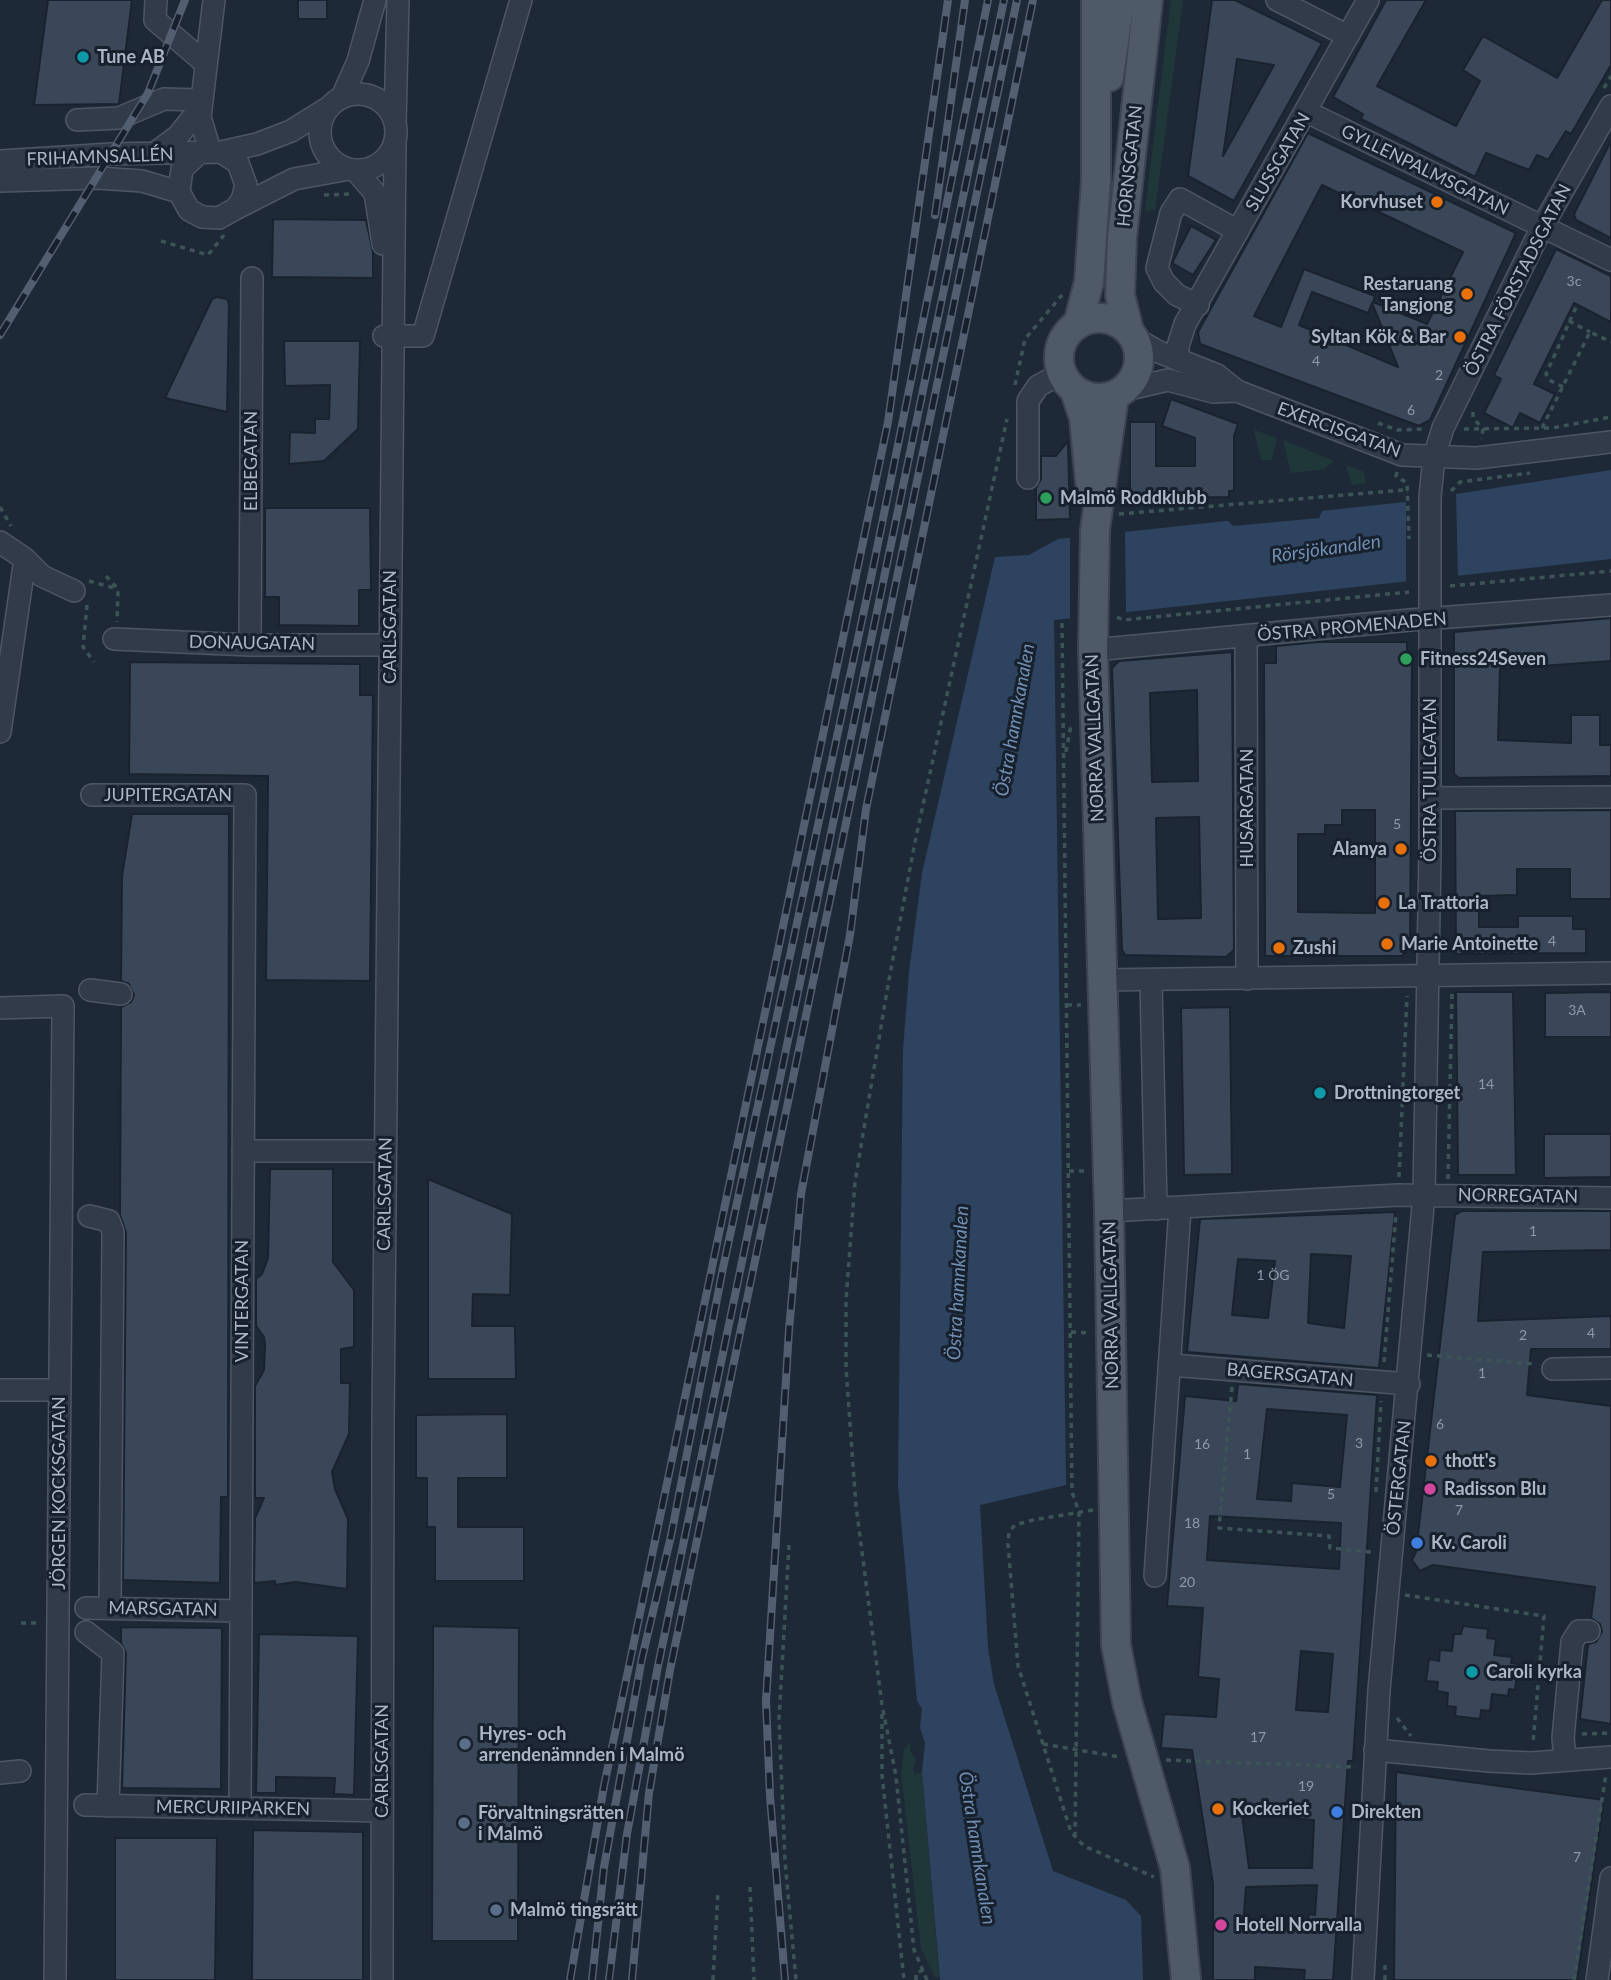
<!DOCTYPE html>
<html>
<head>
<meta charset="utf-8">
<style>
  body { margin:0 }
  canvas { display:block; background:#1e2938 }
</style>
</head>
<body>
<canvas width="1611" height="1980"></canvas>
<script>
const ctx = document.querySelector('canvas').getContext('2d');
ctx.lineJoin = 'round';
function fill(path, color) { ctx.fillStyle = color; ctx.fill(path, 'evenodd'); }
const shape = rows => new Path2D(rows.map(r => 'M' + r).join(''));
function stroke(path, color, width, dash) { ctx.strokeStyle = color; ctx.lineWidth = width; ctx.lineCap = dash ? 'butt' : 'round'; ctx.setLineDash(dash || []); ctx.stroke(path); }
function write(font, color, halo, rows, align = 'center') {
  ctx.font = font + ' Lato,sans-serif'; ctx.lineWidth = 6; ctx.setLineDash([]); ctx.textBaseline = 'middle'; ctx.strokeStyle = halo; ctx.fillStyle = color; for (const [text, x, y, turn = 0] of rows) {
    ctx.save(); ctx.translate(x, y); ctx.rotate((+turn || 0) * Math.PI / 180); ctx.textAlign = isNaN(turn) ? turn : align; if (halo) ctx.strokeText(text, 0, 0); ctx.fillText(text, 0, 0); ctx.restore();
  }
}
fill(shape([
  [1171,0,1183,0,1155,210,1145,211],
  [1254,430,1277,438,1272,460,1261,460],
  [1283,440,1334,461,1324,469,1291,473],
  [1346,465,1364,472,1366,483,1352,485],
  [910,1741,910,1751,916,1760,913,1770,915,1774,922,1772,939,1977,935,1977,921,1948,901,1773,904,1750]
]), '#203739');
fill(shape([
  [1611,470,1611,559,1054,620,1066,1485,980,1505,988,1648,994,1684,1053,1871,1126,1900,1141,1916,1143,1980,940,1980,922,1772,925,1743,920,1728,922,1709,917,1701,898,1485,903,1050,909,972,922,873,995,557,1029,555,1058,539,1405,502]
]), '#2d435f');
fill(shape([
  [1456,494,1458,579,1406,584,1406,500],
  [1323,509,1319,518,1233,526,1225,518],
  [1125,531,1126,615,1070,621,1070,535]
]), '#1e2938');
const building = shape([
  [48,0,132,0,119,104,34,105,48,0],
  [298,0,327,0,327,19,298,19,298,0],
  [1212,0,1235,0,1322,43,1234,201,1188,176,1212,0],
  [1237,59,1274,65,1223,156,1237,59],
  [1386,0,1426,0,1377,86,1456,126,1480,81,1463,70,1483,36,1557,78,1602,0,1611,0,1611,65,1571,134,1566,131,1548,160,1537,155,1529,170,1486,153,1475,177,1361,119,1363,114,1333,97,1386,0],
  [1308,133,1516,233,1430,420,1419,426,1200,344,1198,332,1308,133],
  [1322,185,1463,252,1427,324,1373,302,1375,296,1304,269,1281,327,1254,316,1322,185],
  [1312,292,1368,313,1372,303,1398,367,1299,325,1312,292],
  [1611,141,1611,238,1576,220,1574,214,1611,141],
  [273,219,366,220,373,252,373,278,272,277,273,219],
  [1191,226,1216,240,1193,275,1172,263,1191,226],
  [1556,249,1611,276,1611,322,1574,303,1534,384,1555,394,1540,423,1520,413,1513,428,1484,413,1501,379,1494,375,1556,249],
  [217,297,227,299,229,304,227,412,165,398,212,299,217,297],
  [284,341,360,341,358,429,324,461,289,464,290,432,315,433,315,419,329,419,330,385,285,386,284,341],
  [1171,399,1238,424,1234,436,1234,491,1229,491,1229,497,1130,498,1130,422,1156,422,1156,466,1195,466,1195,438,1162,426,1171,399],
  [1068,441,1070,519,1036,520,1036,488,1041,479,1041,456,1056,456,1068,441],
  [265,508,370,508,371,590,359,590,359,626,279,625,279,597,265,597,265,508],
  [1611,618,1611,661,1500,669,1498,740,1571,743,1571,715,1600,715,1600,745,1611,745,1611,776,1459,778,1454,774,1454,632,1611,618],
  [1319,642,1407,642,1407,657,1412,657,1410,947,1402,956,1265,956,1264,663,1276,663,1276,646,1319,642],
  [1342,810,1375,810,1375,913,1298,912,1298,834,1325,834,1325,825,1342,825,1342,810],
  [1232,652,1234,950,1226,957,1125,955,1122,950,1112,668,1119,661,1232,652],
  [1197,690,1198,781,1152,782,1150,693,1197,690],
  [1199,817,1201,918,1158,919,1156,818,1199,817],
  [130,662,360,664,360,695,373,695,370,981,266,980,268,776,129,774,130,662],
  [1611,810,1611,899,1570,899,1570,869,1517,869,1517,895,1479,896,1479,927,1518,927,1518,916,1573,916,1573,929,1586,929,1586,953,1456,954,1455,811,1611,810],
  [132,814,229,814,228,1497,221,1497,220,1583,123,1580,126,1232,120,1215,121,1007,131,1002,134,995,129,984,121,981,122,876,132,814],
  [1456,992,1513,992,1516,1175,1458,1175,1456,992],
  [1611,992,1611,1037,1545,1037,1545,993,1611,992],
  [1230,1007,1232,1174,1184,1175,1181,1008,1230,1007],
  [1544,1134,1611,1134,1611,1177,1544,1178,1544,1134],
  [270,1169,333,1169,333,1262,354,1290,354,1347,341,1349,341,1383,350,1383,349,1434,332,1472,335,1489,348,1519,347,1589,295,1582,275,1585,275,1581,254,1583,255,1518,264,1498,255,1498,255,1386,264,1370,265,1345,264,1337,256,1326,256,1279,262,1274,268,1258,270,1169],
  [428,1179,512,1214,510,1295,473,1294,472,1326,515,1326,516,1379,428,1379,428,1179],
  [1462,1211,1611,1211,1611,1250,1483,1252,1478,1321,1611,1316,1611,1349,1531,1349,1527,1395,1611,1406,1611,1724,1580,1719,1588,1644,1596,1642,1602,1632,1600,1624,1591,1618,1595,1587,1433,1565,1420,1571,1412,1560,1416,1552,1455,1215,1462,1211],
  [1395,1212,1379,1368,1187,1352,1200,1219,1395,1212],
  [1311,1254,1351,1256,1344,1328,1308,1323,1311,1254],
  [1238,1259,1275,1261,1268,1318,1232,1315,1238,1259],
  [1238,1384,1377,1395,1353,1761,1348,1761,1333,1980,1304,1980,1305,1970,1255,1967,1255,1980,1213,1980,1213,1884,1192,1750,1161,1748,1164,1714,1216,1717,1219,1679,1198,1677,1203,1608,1167,1606,1185,1396,1236,1401,1238,1384],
  [1267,1409,1347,1415,1340,1487,1292,1483,1291,1501,1257,1499,1267,1409],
  [1210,1516,1341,1523,1339,1569,1207,1560,1210,1516],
  [1301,1651,1333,1654,1328,1712,1296,1710,1301,1651],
  [1242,1814,1314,1820,1312,1868,1249,1868,1242,1814],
  [1317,1885,1315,1915,1309,1914,1306,1931,1243,1926,1246,1887,1317,1885],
  [507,1414,507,1478,458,1478,458,1527,524,1527,524,1581,435,1581,435,1527,427,1527,427,1478,416,1478,416,1415,507,1414],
  [433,1626,519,1628,518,1941,432,1941,433,1626],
  [1463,1626,1488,1629,1487,1638,1496,1639,1494,1655,1512,1657,1511,1663,1518,1664,1515,1690,1509,1689,1508,1696,1492,1694,1490,1711,1481,1710,1480,1719,1455,1716,1456,1707,1447,1706,1448,1693,1437,1691,1438,1682,1426,1681,1429,1659,1439,1661,1440,1650,1452,1651,1454,1634,1461,1634,1463,1626],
  [121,1627,222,1628,221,1789,122,1788,126,1653,121,1643,121,1627],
  [259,1634,358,1636,354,1795,334,1794,335,1778,276,1777,276,1793,256,1793,259,1634],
  [1396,1772,1604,1800,1577,1980,1394,1980,1396,1772],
  [253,1830,363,1832,363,1980,252,1980,253,1830],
  [115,1838,217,1838,215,1980,115,1980,115,1838]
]);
fill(building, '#394759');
stroke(building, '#19222f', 2);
const minor = shape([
  [156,0,155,20,205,63],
  [1277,0,1348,36],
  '320 132a38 38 0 1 1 76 0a38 38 0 1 1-76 0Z',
  [342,97,358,61,375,0],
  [1307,112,1611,260],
  [77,120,119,118,164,99,201,100],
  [395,123,398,0],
  [210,151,200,117,214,0],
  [221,152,257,144,291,131,328,108],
  [155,153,178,136,201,107],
  [0,161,111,154,221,152,238,163,246,185,242,200,235,209,219,218,202,217,189,210,179,192,182,169,199,153],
  [355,170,375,193,383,244],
  [0,181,98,178,142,181,179,192],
  [237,208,294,179,349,169],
  [1198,305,1177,295,1164,282,1157,268,1171,213,1180,199,1238,231],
  [384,336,423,336,521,0],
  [1135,338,1159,352,1217,375,1237,391,1402,455,1477,458,1611,442],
  [1178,360,1178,346,1185,324,1368,0],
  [1125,390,1168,380,1213,392,1237,391],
  [1028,478,1028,401,1038,386,1062,373],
  [0,542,25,559,0,732],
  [25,559,42,576,74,591],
  [1246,637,1247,979],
  [114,639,250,645,390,645],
  [250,645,252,278],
  [1093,650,1410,620,1611,605],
  [92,795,245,795,240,1807],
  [1430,798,1611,797],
  [1102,980,1611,973],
  [1151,980,1156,1209],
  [90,990,121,994],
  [0,1008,63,1006,55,1980],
  [243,1151,385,1151],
  [1109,1211,1398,1195,1611,1198],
  [89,1216,109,1221,113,1232,110,1607],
  [1171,1365,1409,1384],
  [1553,1369,1611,1368],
  [0,1390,60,1390],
  [1155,1576,1180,1208],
  [86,1608,241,1611],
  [86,1632,113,1653,108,1806],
  [1375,1750,1489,1761,1531,1763,1611,1757],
  [1565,1758,1563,1738,1572,1642,1579,1631,1589,1631],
  [0,1773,20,1771],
  [85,1805,382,1811],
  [382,1980,383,1419,395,141],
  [1363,1980,1379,1690,1424,1195,1430,851,1430,497,1434,457,1443,428,1542,227,1611,106],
  [1597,1980,1611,1878]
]);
const major = shape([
  [1109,77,1120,0],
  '1059 358a40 40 0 1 1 80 0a40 40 0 1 1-80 0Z',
  [1078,324,1089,282,1096,180,1096,0],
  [1129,331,1120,295,1122,238,1148,0],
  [1075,391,1084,418,1090,482],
  [1114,396,1095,530,1093,650,1109,1211,1116,1645,1127,1702,1175,1868,1186,1980]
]);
stroke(minor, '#4c5664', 24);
stroke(major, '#3b4452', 32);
stroke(shape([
  [1604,88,1611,76],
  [324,195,351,194],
  [161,241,208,255,224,235],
  [1569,321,1590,332],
  [1015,385,1025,339,1062,295],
  [1563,387,1549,380,1546,374,1577,305],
  [1473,412,1473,417,1483,430,1481,439],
  [1378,423,1397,430,1424,429],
  [1542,428,1590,332,1611,342],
  [1464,429,1552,428,1611,417],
  [1397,472,1396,476,1407,483,1409,539],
  [1451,491,1460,482,1530,473],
  [0,507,11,526],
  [1119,514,1404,490,1408,492],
  [106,576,118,589,117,622],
  [89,581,118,589],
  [1450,586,1611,571],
  [87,605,83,647,94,662],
  [1117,617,1123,620,1409,592],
  [1062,623,1072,1492,1079,1512,1075,1836],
  [1066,752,1071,725],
  [1067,1005,1081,1005],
  [1069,1171,1087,1171],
  [1399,1177,1407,996],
  [1448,1179,1452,994],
  [1071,1332,1090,1333],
  [1427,1355,1535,1364],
  [1384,1362,1396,1213],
  [1232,1387,1219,1528,1329,1536,1330,1548,1372,1552],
  [1376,1492,1381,1401],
  [1093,1510,1033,1520,1015,1525,1009,1532,1008,1544,1018,1666,1071,1832,1084,1846,1154,1877],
  [789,1545,779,1719,785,1861,796,1980],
  [1405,1595,1544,1616,1533,1743],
  [21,1623,40,1623],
  [882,1714,882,1775,904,1980],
  [1397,1718,1411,1736],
  [1582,1734,1611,1733],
  [1043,1744,1120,1757],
  [1166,1760,1356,1767],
  [750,1887,754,1980],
  [713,1980,718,1891],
  [916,1980,916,1973,923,1970],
  [927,1980,914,1950,896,1776,882,1705,856,1506,846,1368,846,1300,855,1182,888,985,915,842,1007,419],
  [1385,1980,1385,1965],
  [1574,1980,1606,1774]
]), '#3d5457', 3.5, [5, 5]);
stroke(minor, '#313b49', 21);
stroke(major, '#4f5a69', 28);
const rail = shape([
  [935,215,965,0],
  [0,335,148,93,185,0],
  [570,1980,604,1786,888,422,948,0],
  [592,1980,604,1867,642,1658,671,1536,723,1268,871,578,988,0],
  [609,1980,627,1834,658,1666,1004,0],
  [632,1980,649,1793,670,1670,1017,0],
  [785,1980,770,1796,766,1701,789,1330,801,1194,850,935,866,809,1033,0]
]);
stroke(rail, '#525f70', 8);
stroke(rail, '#17202d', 5, [16]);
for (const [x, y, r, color] of [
  [83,57,7,"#0f9aa8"],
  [1437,202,7,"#e8710a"],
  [1467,294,7,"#e8710a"],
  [1460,337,7,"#e8710a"],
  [1046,498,7,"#2e9e5b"],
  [1406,659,7,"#2e9e5b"],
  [1401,849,7,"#e8710a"],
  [1384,903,7,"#e8710a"],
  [1387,944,7,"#e8710a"],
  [1279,948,7,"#e8710a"],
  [1320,1093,7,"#0f9aa8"],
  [1431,1461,7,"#e8710a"],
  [1430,1489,7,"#d1479c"],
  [1417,1543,7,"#3f7fe0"],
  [1472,1672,7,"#0f9aa8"],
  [465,1744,7,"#5c6f8a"],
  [1218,1809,7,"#e8710a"],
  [1337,1812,7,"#3f7fe0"],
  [464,1823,7,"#5c6f8a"],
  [496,1910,7,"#5c6f8a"],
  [1221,1925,7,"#d1479c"]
]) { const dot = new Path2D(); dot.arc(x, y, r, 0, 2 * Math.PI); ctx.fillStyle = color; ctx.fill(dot); stroke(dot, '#17202d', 2.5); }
write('14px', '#8e9aab', null, [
  ["3c",1574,281],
  ["4",1316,361],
  ["2",1439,375],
  ["6",1411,410],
  ["5",1397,824],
  ["4",1552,941],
  ["3A",1577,1010],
  ["14",1486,1084],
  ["1",1533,1231],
  ["1 ÖG",1273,1275],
  ["4",1591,1333],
  ["2",1523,1335],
  ["1",1482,1373],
  ["6",1440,1424],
  ["3",1359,1443],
  ["16",1202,1444],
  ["1",1247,1454],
  ["5",1331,1494],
  ["7",1459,1510],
  ["18",1192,1523],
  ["20",1187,1582],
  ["17",1258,1737],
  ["19",1306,1786],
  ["7",1577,1857]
]);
write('bold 18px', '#abb6c6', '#17202d', [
  ["Tune AB",97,57],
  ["Korvhuset",1423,202,"right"],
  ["Restaruang",1453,284,"right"],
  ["Tangjong",1453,305,"right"],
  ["Syltan Kök & Bar",1446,337,"right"],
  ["Malmö Roddklubb",1060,498],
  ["Fitness24Seven",1420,659],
  ["Alanya",1387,849,"right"],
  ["La Trattoria",1398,903],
  ["Marie Antoinette",1401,944],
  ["Zushi",1293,948],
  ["Drottningtorget",1334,1093],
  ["thott's",1445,1461],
  ["Radisson Blu",1444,1489],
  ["Kv. Caroli",1431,1543],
  ["Caroli kyrka",1486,1672],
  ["Hyres- och",479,1734],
  ["arrendenämnden i Malmö",479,1755],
  ["Kockeriet",1232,1809],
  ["Direkten",1351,1812],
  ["Förvaltningsrätten",478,1813],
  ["i Malmö",478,1834],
  ["Malmö tingsrätt",510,1910],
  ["Hotell Norrvalla",1235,1925]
], 'left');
write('18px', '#abb6c6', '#17202d', [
  ["FRIHAMNSALLÉN",100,157,-2],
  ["SLUSSGATAN",1278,162,-60],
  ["HORNSGATAN",1130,166,-84],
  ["GYLLENPALMSGATAN",1425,170,26],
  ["ÖSTRA FÖRSTADSGATAN",1518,280,-63],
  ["EXERCISGATAN",1339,430,20],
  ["ELBEGATAN",251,461,-90],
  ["CARLSGATAN",390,627,-90],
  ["ÖSTRA PROMENADEN",1352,627,-5],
  ["DONAUGATAN",252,643,1],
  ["NORRA VALLGATAN",1095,738,-92],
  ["ÖSTRA TULLGATAN",1430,780,-90],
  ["JUPITERGATAN",168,795],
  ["HUSARGATAN",1247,808,-90],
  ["CARLSGATAN",385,1194,-89],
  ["NORREGATAN",1518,1196,1],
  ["VINTERGATAN",242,1301,-90],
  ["NORRA VALLGATAN",1111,1305,-91],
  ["BAGERSGATAN",1290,1375,5],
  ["ÖSTERGATAN",1399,1478,-84],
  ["JÖRGEN KOCKSGATAN",59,1493,-90],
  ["MARSGATAN",163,1609,1],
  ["CARLSGATAN",382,1761,-90],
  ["MERCURIIPARKEN",233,1808,1]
]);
write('italic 19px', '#708db2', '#17202d', [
  ["Rörsjökanalen",1326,549,-8],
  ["Östra hamnkanalen",1015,720,-80],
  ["Östra hamnkanalen",958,1283,-87],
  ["Östra hamnkanalen",977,1848,81]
]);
</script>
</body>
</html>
